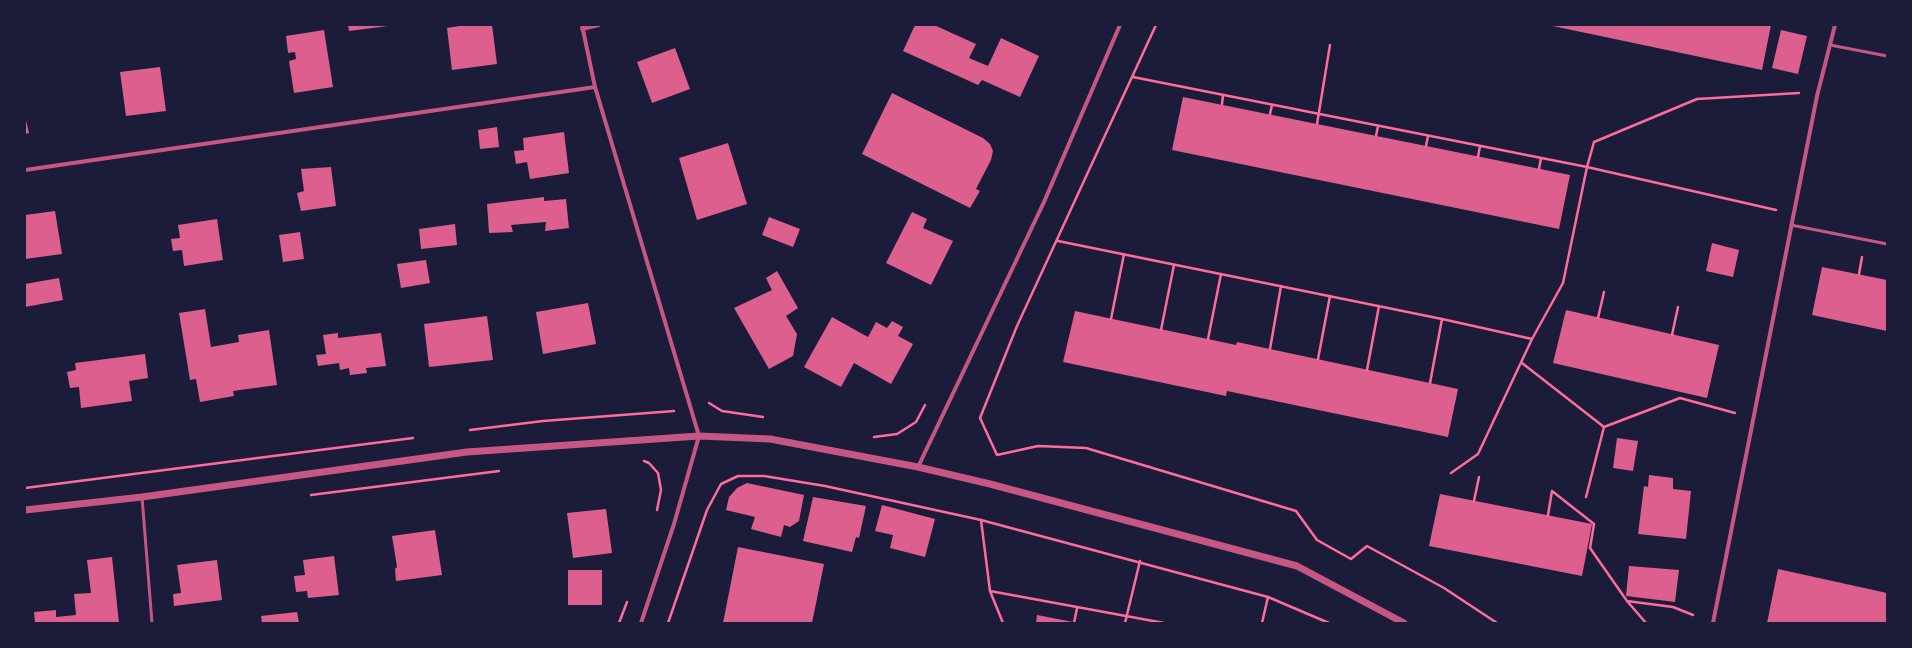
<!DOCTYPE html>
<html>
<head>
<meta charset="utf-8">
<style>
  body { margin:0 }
  #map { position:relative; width:1912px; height:648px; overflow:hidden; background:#1b1b3a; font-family:"DM Sans",sans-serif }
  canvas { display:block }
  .frame { position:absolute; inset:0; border:26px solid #1b1b3a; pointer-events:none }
</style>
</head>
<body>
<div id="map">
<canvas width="1912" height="648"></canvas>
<div class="frame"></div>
</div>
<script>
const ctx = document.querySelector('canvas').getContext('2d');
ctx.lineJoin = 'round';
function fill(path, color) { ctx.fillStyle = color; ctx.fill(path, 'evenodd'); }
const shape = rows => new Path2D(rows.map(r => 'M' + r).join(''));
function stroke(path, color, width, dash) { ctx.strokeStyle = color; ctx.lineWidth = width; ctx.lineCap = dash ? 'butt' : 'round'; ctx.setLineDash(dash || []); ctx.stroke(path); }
fill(shape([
  [348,25,387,25,388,26,349,31],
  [465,25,492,25,497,64,452,70,447,28],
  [915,25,934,25,976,44,969,58,988,66,1001,38,1039,56,1020,97,982,80,978,85,903,51],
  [1548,25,1771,25,1762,70],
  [324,30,333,87,294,93,289,61,296,59,295,52,288,53,286,36],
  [1781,30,1807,36,1798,74,1772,68],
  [675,48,690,89,652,103,637,62],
  [160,67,166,111,126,116,120,72],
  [892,93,983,138,990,144,993,151,991,160,976,189,980,191,970,208,862,154],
  [1183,97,1570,175,1559,229,1172,150],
  [25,116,29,133,25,134],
  [497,127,499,147,480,149,478,130],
  [564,132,569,173,530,179,527,162,516,164,514,151,524,150,523,138],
  [728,143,747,204,697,220,679,158],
  [331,167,336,206,301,211,297,193,304,191,301,169],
  [544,197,544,201,566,199,569,228,545,231,546,222,511,225,513,232,489,233,487,204],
  [55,211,62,254,25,259,25,215],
  [912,212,927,219,923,228,953,241,931,285,886,263],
  [769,217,800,229,793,247,762,235],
  [217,219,223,260,184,266,182,250,173,251,171,239,180,238,178,225],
  [455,224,457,245,421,249,419,229],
  [300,232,304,259,283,262,279,235],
  [1712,243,1739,250,1733,277,1706,271],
  [426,260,430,283,401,288,397,264],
  [1822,267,1887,280,1887,331,1812,315],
  [777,271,798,308,786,316,797,334,793,356,769,369,734,308,772,290,766,278],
  [59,278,63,300,25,307,25,284],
  [588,303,596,344,543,354,536,312],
  [205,309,211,347,239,342,238,335,269,330,277,385,233,391,234,396,200,402,196,379,190,380,179,313],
  [1566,310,1719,345,1707,398,1553,363],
  [1075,311,1236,345,1237,342,1458,389,1448,437,1227,391,1226,396,1063,362],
  [487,316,493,360,429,367,424,324],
  [832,317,868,337,876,322,887,328,892,321,903,327,898,336,913,344,891,384,854,363,841,387,804,367],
  [338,333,338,338,381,333,386,366,366,368,367,373,350,375,349,368,340,370,339,363,318,366,316,355,326,354,323,335],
  [145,354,148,378,129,381,132,401,81,408,79,387,70,388,67,372,76,370,75,363],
  [1617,438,1638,441,1633,471,1613,468],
  [1649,475,1673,478,1673,489,1691,491,1686,539,1638,534,1644,486,1648,487],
  [747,483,804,495,799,521,790,527,784,525,781,537,751,529,755,517,726,510,729,497,737,488],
  [1440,494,1592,524,1582,576,1429,546],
  [813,497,866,506,859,538,856,537,852,552,803,541],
  [882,505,935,519,925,557,890,548,893,535,875,531],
  [606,509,612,553,573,558,567,513],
  [435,530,442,575,396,581,395,569,397,567,392,536],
  [738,547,824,564,812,623,723,623],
  [334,556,339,595,308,598,307,591,296,592,294,576,305,575,303,560],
  [112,557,119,623,35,623,34,612,56,610,56,617,76,615,74,594,91,593,87,560],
  [217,560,222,600,174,606,173,594,181,593,177,565],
  [1629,566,1679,570,1675,602,1626,596],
  [1778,569,1887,593,1887,623,1767,623],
  [568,570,602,570,602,605,568,605],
  [297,612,299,623,262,623,261,616],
  [1037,615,1073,622,1073,623,1036,623]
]), '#dd5f8e');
stroke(shape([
  [1156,25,1017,326,980,418,997,455,1038,446,1086,448,1296,511,1317,540,1351,559,1367,546,1444,588,1497,623],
  [1133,77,1587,167,1776,210],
  [1222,104,1223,95],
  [1270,114,1272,105],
  [1317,124,1330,45],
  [1376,136,1378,126],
  [1426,146,1428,136],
  [1478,157,1480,146],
  [1539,169,1541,158],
  [1058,241,1442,319,1532,339],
  [1859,274,1862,257],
  [1598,318,1604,292],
  [1111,319,1124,254],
  [1161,330,1174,265],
  [1672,335,1678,307],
  [1208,339,1221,274],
  [1270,349,1281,286],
  [1318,359,1330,296],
  [1522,363,1604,427],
  [1367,370,1379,306],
  [1430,383,1442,319],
  [709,403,722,411,763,417],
  [470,430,543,421,674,411],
  [874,437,897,434,916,422,925,405],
  [644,461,649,463,658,473,661,490,657,510],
  [1451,473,1478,454,1532,339,1563,283,1587,167,1594,142,1697,99,1799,93],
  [25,488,413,438],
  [311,495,499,471],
  [1586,497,1604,427,1680,398,1735,413],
  [1474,501,1479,477],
  [1548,515,1552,491,1594,524,1590,548,1627,601,1673,607,1693,615],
  [981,520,990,591,1003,623],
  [990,591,1164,623],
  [1627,601,1646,623],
  [619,623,627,602],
  [668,623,707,510,721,484,738,476,764,476,825,486,981,520,1268,597,1329,623],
  [1074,623,1077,608],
  [1125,623,1140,561],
  [1262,623,1268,597]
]), '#ff6b9d', 2.5);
stroke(shape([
  [1830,45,1887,56],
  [1791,225,1887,244],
  [142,497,152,623]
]), '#c65784', 3);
stroke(shape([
  [582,25,595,87,699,436,674,524,641,623],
  [582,29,599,25],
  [25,170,595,87],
  [918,467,1044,202,1120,25],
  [1713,623,1817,96,1835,25]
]), '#c65784', 4);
stroke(shape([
  [25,510,142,497,467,452,699,436,770,439,918,467,990,484,1297,566,1404,623]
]), '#c65784', 7);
</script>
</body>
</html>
